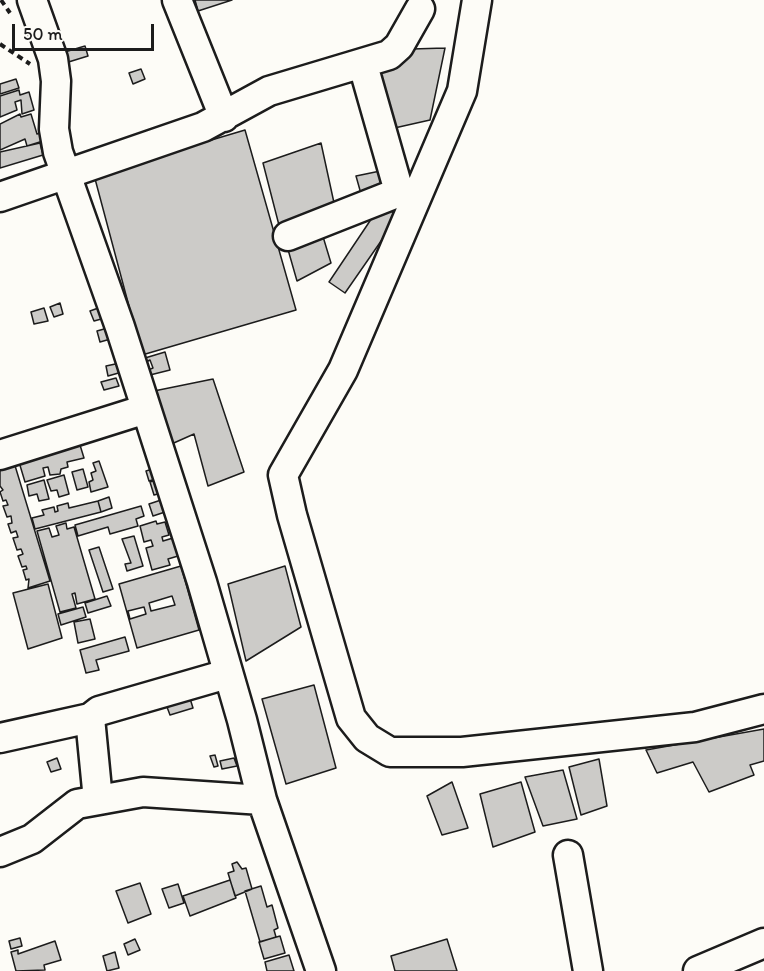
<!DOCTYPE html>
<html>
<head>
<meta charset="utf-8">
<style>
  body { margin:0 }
  #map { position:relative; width:764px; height:971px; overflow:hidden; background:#fdfcf7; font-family:Itim,sans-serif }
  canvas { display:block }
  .scale { position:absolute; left:12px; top:24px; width:142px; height:27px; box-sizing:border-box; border:3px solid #1c1c1c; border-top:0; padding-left:8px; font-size:18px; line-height:21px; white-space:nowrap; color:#1c1c1c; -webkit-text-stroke:4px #fdfcf7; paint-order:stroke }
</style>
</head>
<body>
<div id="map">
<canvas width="764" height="971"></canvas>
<div class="scale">50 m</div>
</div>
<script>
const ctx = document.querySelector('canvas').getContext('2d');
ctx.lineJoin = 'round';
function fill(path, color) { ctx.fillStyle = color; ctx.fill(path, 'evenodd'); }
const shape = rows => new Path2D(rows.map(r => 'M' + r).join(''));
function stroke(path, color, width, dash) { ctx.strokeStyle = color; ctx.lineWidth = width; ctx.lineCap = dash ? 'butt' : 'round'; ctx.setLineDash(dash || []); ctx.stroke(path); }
const building = shape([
  [195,0,232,0,198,11,195,0],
  [85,46,88,56,62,64,58,54,85,46],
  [445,48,430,120,390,129,367,65,412,49,445,48],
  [141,69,145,79,133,84,129,73,141,69],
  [16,79,19,88,0,94,0,84,16,79],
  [19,90,20,95,29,92,34,110,22,114,21,100,15,102,17,110,0,117,0,96,19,90],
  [20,114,21,117,31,114,37,134,40,133,43,141,27,146,25,139,0,150,0,124,20,114],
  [245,130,296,310,142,355,94,175,245,130],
  [40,143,43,155,0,168,0,152,40,143],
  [321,143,336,212,281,233,263,163,321,143],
  [385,170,390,188,363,201,356,176,385,170],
  [384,200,404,208,345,293,329,282,384,200],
  [321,230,331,263,297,281,285,239,321,230],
  [60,303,63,314,54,317,50,307,60,303],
  [101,307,105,318,94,321,90,311,101,307],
  [44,308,48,321,34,324,31,312,44,308],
  [111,327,114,338,100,342,97,331,111,327],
  [165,352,170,370,150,375,148,370,153,368,150,360,146,362,145,358,165,352],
  [120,363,122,372,108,376,106,366,120,363],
  [116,378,119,386,104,390,101,382,116,378],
  [213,379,244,472,208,486,194,434,167,446,154,391,213,379],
  [71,443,72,448,80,445,84,458,67,462,68,467,61,469,60,474,50,475,48,467,43,468,45,476,25,482,19,462,66,449,65,445,71,443],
  [13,459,50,581,28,588,29,579,26,580,23,570,27,569,26,566,22,567,18,556,23,554,21,549,17,550,13,538,18,537,16,531,11,533,8,524,12,523,11,516,7,517,3,506,8,505,6,500,3,501,0,492,3,490,0,486,0,463,13,459],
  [99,461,108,487,91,492,89,482,93,480,91,473,96,471,93,463,99,461],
  [156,468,159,478,149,481,146,471,156,468],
  [83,469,88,487,77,490,72,472,83,469],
  [64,475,69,494,59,497,57,490,51,491,47,480,64,475],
  [162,478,165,492,154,495,150,482,162,478],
  [44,480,49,499,39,501,37,494,29,496,27,485,44,480],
  [109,497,112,508,101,512,98,501,109,497],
  [161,500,165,512,153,516,149,504,161,500],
  [98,501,101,512,35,529,32,518,44,515,42,510,54,507,55,512,58,511,57,506,68,503,69,508,98,501],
  [141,506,144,516,136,519,138,526,110,534,108,527,78,536,75,525,141,506],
  [156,521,157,524,165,522,169,535,162,537,163,541,173,538,178,556,168,559,170,565,152,570,146,548,153,546,151,540,144,542,140,526,156,521],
  [66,523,67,529,74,527,95,599,77,604,75,593,72,594,76,608,60,612,37,531,49,528,52,537,59,535,56,526,66,523],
  [134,536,143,566,127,571,125,564,131,563,122,539,134,536],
  [99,547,113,589,103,592,89,550,99,547],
  [181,566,199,630,137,648,119,584,181,566],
  [172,596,175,605,151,611,149,603,172,596],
  [144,607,146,614,130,619,128,611,144,607],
  [285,566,301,627,246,661,228,584,285,566],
  [48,584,62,638,28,649,13,593,48,584],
  [107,596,111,606,88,613,85,603,107,596],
  [83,607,86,617,61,625,58,614,83,607],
  [90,619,95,639,78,643,74,622,90,619],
  [125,637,129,651,96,660,99,670,86,673,80,650,125,637],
  [314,685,336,768,286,784,262,699,314,685],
  [188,692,193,708,170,715,164,699,188,692],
  [764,729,764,761,750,765,754,775,709,792,693,762,657,773,646,750,764,729],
  [215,755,218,766,214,767,210,756,215,755],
  [57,758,61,769,51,772,47,762,57,758],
  [234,758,237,766,222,769,220,761,234,758],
  [599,759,607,806,581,815,569,767,599,759],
  [563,770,577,819,543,826,525,777,563,770],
  [452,782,468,828,442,835,427,796,452,782],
  [521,782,535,832,493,847,480,794,521,782],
  [237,862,242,869,246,868,252,889,235,896,228,873,234,871,232,864,237,862],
  [230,880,236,898,190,916,183,896,230,880],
  [140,883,151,914,128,923,116,891,140,883],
  [178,884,184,903,169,908,162,889,178,884],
  [261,886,267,907,272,905,278,928,274,930,276,937,260,942,245,891,261,886],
  [280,936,285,953,264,959,259,942,280,936],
  [20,938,22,946,11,949,9,941,20,938],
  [135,939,140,950,128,955,124,944,135,939],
  [447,939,457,971,395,971,391,956,447,939],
  [55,941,61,960,44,965,45,970,16,971,11,952,18,950,18,954,55,941],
  [115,952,119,968,107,971,103,956,115,952],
  [289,955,294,971,267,971,265,962,289,955]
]);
fill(building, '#cccbc8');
stroke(building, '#1c1c1c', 1.5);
const minor = shape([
  [32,0,53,59,56,81,54,129,58,152,120,327,202,582,242,720,262,800,321,971],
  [177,0,224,117],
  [477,0,462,91,343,370,283,475,292,515,351,718,367,738,390,752,462,752,695,727,764,709],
  [0,197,203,127,269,91,389,55,399,46,420,9],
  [288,236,397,193,398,188,363,65],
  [0,455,146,409],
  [0,738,90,718],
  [98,800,90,718,99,711,227,674],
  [0,852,32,839,77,804,143,792,262,800],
  [568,855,588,971],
  [698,971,764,943]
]);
stroke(minor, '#1c1c1c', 33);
stroke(shape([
  [1,0,10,13],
  [0,44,30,64]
]), '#1c1c1c', 4, [6, 4.5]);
stroke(minor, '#fdfcf7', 28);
</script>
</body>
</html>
